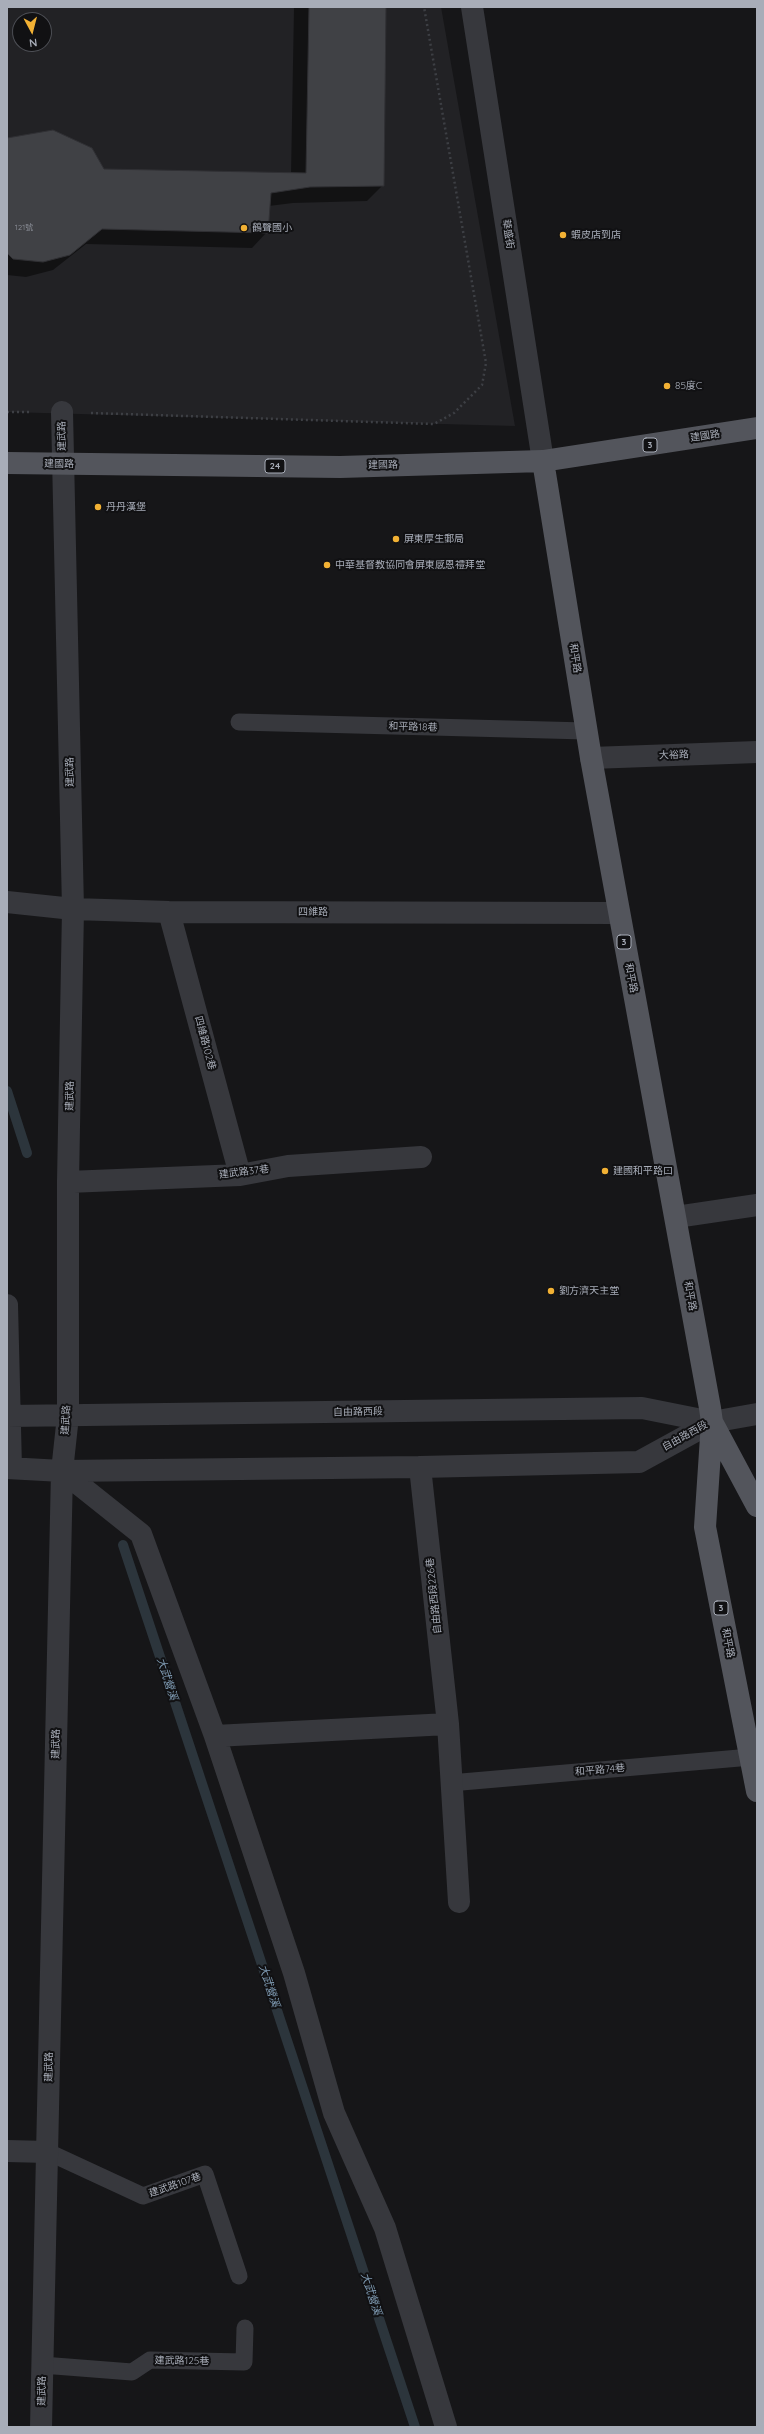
<!DOCTYPE html>
<html>
<head>
<meta charset="utf-8">
<style>
  body { margin:0 }
  #map { position:relative; width:764px; height:2434px; overflow:hidden; background:#161618; font-family:Quicksand,sans-serif }
  canvas { display:block }
  .frame { position:absolute; inset:0; border:8px solid #a8adb8; pointer-events:none }
  .north { position:absolute; left:12px; top:12px; width:40px; height:40px; box-sizing:border-box; background:#111113; border:1px solid #4d4f55; border-radius:50%; rotate:173deg; font-size:11px; font-weight:700; line-height:16px; text-align:center; color:#a8adb8 }
  .north::after { content:''; display:block; margin:auto; width:14px; height:18px; background:#f2b134; clip-path:polygon(50% 0,100% 100%,50% 72%,0 100%) }
</style>
</head>
<body>
<div id="map">
<canvas width="764" height="2434"></canvas>
<div class="frame"></div>
<div class="north">N</div>
</div>
<script>
const ctx = document.querySelector('canvas').getContext('2d');
ctx.lineJoin = 'round';
function fill(path, color) { ctx.fillStyle = color; ctx.fill(path, 'evenodd'); }
const shape = rows => new Path2D(rows.map(r => 'M' + r).join(''));
function stroke(path, color, width, dash) { ctx.strokeStyle = color; ctx.lineWidth = width; ctx.lineCap = dash ? 'butt' : 'round'; ctx.setLineDash(dash || []); ctx.stroke(path); }
function write(font, color, halo, rows, align = 'center') {
  ctx.font = font + ' Quicksand,"Noto Sans TC",sans-serif'; ctx.lineWidth = 4; ctx.setLineDash([]); ctx.textBaseline = 'middle'; ctx.strokeStyle = halo; ctx.fillStyle = color; for (const [text, x, y, turn = 0] of rows) {
    ctx.save(); ctx.translate(x, y); ctx.rotate((+turn || 0) * Math.PI / 180); ctx.textAlign = isNaN(turn) ? turn : align; if (halo) ctx.strokeText(text, 0, 0); ctx.fillText(text, 0, 0); ctx.restore();
  }
}
fill(shape([
  [7,7,441,7,515,426,7,412],
  [20,20,44,20,44,44,20,44]
]), '#222225');
fill(shape([
  [294,7,385,7,383,185,367,201,293,203,269,206,267,232,252,248,86,244,53,270,26,277,7,275,7,139,104,170,291,174]
]), '#0007');
stroke(shape([
  [7,1091,27,1153],
  [123,1545,415,2427]
]), '#2c353c', 10);
const building = shape([
  [309,7,386,7,384,186,310,187,271,193,268,233,102,229,70,255,43,262,13,259,7,253,7,138,53,130,92,148,104,169,306,173,309,7]
]);
fill(building, '#404145');
stroke(building, '#303034', 1);
stroke(shape([
  [7,412,32,412],
  [91,413,434,424,454,413,482,385,486,363,424,7]
]), '#3d3f44', 2.5, [2, 3]);
stroke(shape([
  [239,722,586,731],
  [450,1783,751,1757],
  [48,2152,143,2196,205,2174,239,2276],
  [42,2365,132,2372,150,2360,244,2362,245,2328]
]), '#37383d', 17);
stroke(shape([
  [472,7,543,461],
  [591,758,757,752],
  [7,902,73,909,169,912,619,913],
  [169,912,240,1175],
  [68,1182,240,1175,288,1166,421,1157],
  [676,1217,757,1205],
  [7,1305,11,1468],
  [7,1416,642,1408,712,1422],
  [420,1467,448,1724,459,1902],
  [7,1468,62,1471,420,1467,639,1462,712,1422,757,1414],
  [62,1471,141,1534,215,1736,294,1973,334,2113,385,2228,446,2427],
  [215,1736,448,1724],
  [7,2151,48,2152],
  [41,2427,62,1471,68,1416,68,1182,73,909,62,412]
]), '#37383d', 22);
stroke(shape([
  [543,461,591,758,710,1408,712,1422,705,1527,757,1791],
  [7,463,340,467,543,461,757,428],
  [712,1422,757,1506]
]), '#53555c', 22);
for (const [x, y, r, color] of [
  [244,228,4,"#f2b134"],
  [563,235,4,"#f2b134"],
  [667,386,4,"#f2b134"],
  [98,507,4,"#f2b134"],
  [396,539,4,"#f2b134"],
  [327,565,4,"#f2b134"],
  [605,1171,4,"#f2b134"],
  [551,1291,4,"#f2b134"]
]) { const dot = new Path2D(); dot.arc(x, y, r, 0, 2 * Math.PI); ctx.fillStyle = color; ctx.fill(dot); stroke(dot, '#111113', 1.5); }
write('8px', '#8e929b', null, [
  ["121號",24,228]
]);
for (const [x, y, w] of [
  [650,445,14],
  [275,466,20],
  [624,942,14],
  [721,1608,14]
]) { const box = new Path2D(); box.roundRect(x - w / 2, y - 7, w, 14, 3); ctx.fillStyle = '#111113'; ctx.fill(box); stroke(box, '#a8adb8', 1); }
write('bold 9px', '#a8adb8', null, [
  ["3",650,445],
  ["24",275,466],
  ["3",624,942],
  ["3",721,1608]
]);
write('10px', '#a8adb8', '#111113', [
  ["鶴聲國小",252,228],
  ["蝦皮店到店",571,235],
  ["85度C",675,386],
  ["丹丹漢堡",106,507],
  ["屏東厚生郵局",404,539],
  ["中華基督教協同會屏東感恩禮拜堂",335,565],
  ["建國和平路口",613,1171],
  ["劉方濟天主堂",559,1291]
], 'left');
write('10px', '#a8adb8', '#111113', [
  ["華盛街",508,234,81],
  ["建武路",62,436,-91],
  ["建國路",705,436,-9],
  ["建國路",59,464,1],
  ["建國路",383,465,-1],
  ["和平路",575,658,81],
  ["和平路18巷",413,727,2],
  ["大裕路",674,755,-2],
  ["建武路",70,772,-91],
  ["四維路",313,912],
  ["和平路",631,978,79],
  ["四維路102巷",205,1043,75],
  ["建武路",70,1096,-89],
  ["建武路37巷",244,1172,-7],
  ["和平路",690,1296,80],
  ["自由路西段",358,1412,-1],
  ["建武路",66,1420,-86],
  ["自由路西段",685,1436,-29],
  ["自由路西段226巷",434,1596,-96],
  ["和平路",728,1643,79],
  ["建武路",56,1744,-89],
  ["和平路74巷",600,1770,-5],
  ["建武路",49,2067,-89],
  ["建武路107巷",175,2185,-19],
  ["建武路125巷",182,2361,1],
  ["建武路",42,2391,-89]
]);
write('italic 11px', '#7f9bb3', '#111113', [
  ["大武營溪",167,1679,72],
  ["大武營溪",269,1986,72],
  ["大武營溪",371,2294,72]
]);
</script>
</body>
</html>
